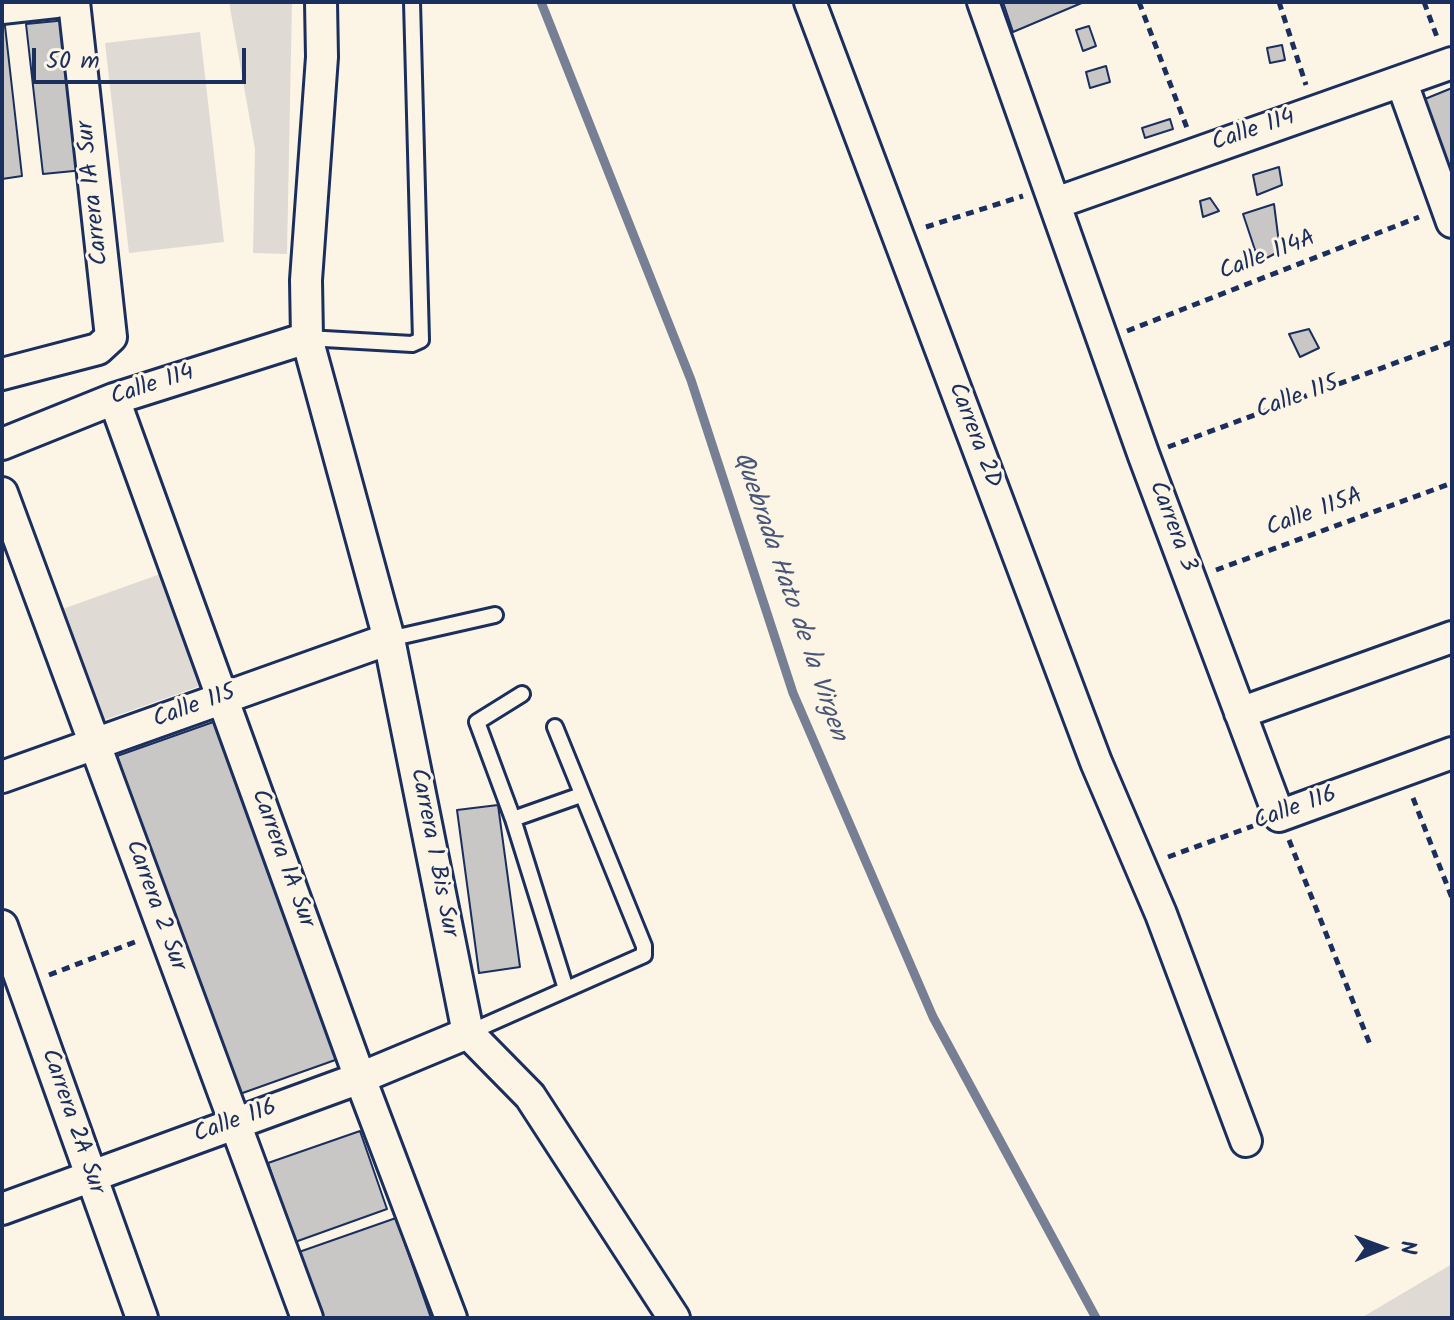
<!DOCTYPE html>
<html>
<head>
<meta charset="utf-8">
<style>
  body { margin:0 }
  #map { position:relative; width:1454px; height:1320px; overflow:hidden; background:#fcf5e5; font-family:Kalam,sans-serif }
  canvas { display:block }
  .frame { position:absolute; inset:0; border:4px solid #1b2f5e; pointer-events:none }
  .north { position:absolute; left:1342px; top:1208px; width:80px; height:80px; -webkit-text-stroke:6px #fcf5e5; paint-order:stroke; rotate:89deg; font-size:22px; font-weight:700; line-height:32px; text-align:center; color:#1b2f5e }
  .north::after { content:''; display:block; margin:auto; width:28px; height:36px; background:#1b2f5e; clip-path:polygon(50% 0,100% 100%,50% 72%,0 100%) }
  .scale { position:absolute; left:32px; top:48px; width:214px; height:36px; box-sizing:border-box; border:4px solid #1b2f5e; border-top:0; padding-left:10px; font-size:24px; line-height:28px; white-space:nowrap; color:#1b2f5e; -webkit-text-stroke:6px #fcf5e5; paint-order:stroke }
</style>
</head>
<body>
<div id="map">
<canvas width="1454" height="1320"></canvas>
<div class="frame"></div>
<div class="north">N</div>
<div class="scale">50 m</div>
</div>
<script>
const ctx = document.querySelector('canvas').getContext('2d');
ctx.lineJoin = 'round';
function fill(path, color) { ctx.fillStyle = color; ctx.fill(path, 'evenodd'); }
const shape = rows => new Path2D(rows.map(r => 'M' + r).join(''));
function stroke(path, color, width, dash) { ctx.strokeStyle = color; ctx.lineWidth = width; ctx.lineCap = dash ? 'butt' : 'round'; ctx.setLineDash(dash || []); ctx.stroke(path); }
function write(font, color, halo, rows, align = 'center') {
  ctx.font = font + ' Kalam,sans-serif'; ctx.lineWidth = 6; ctx.setLineDash([]); ctx.textBaseline = 'middle'; ctx.strokeStyle = halo; ctx.fillStyle = color; for (const [text, x, y, turn = 0] of rows) {
    ctx.save(); ctx.translate(x, y); ctx.rotate((+turn || 0) * Math.PI / 180); ctx.textAlign = isNaN(turn) ? turn : align; if (halo) ctx.strokeText(text, 0, 0); ctx.fillText(text, 0, 0); ctx.restore();
  }
}
fill(shape([
  [229,2,292,2,287,254,253,253,255,149],
  [200,32,224,242,129,253,105,43],
  [163,573,203,685,96,723,57,611],
  [1452,1264,1452,1318,1361,1318]
]), '#dfdbd4');
stroke(shape([
  [541,2,691,380,793,693,933,1017,1096,1318]
]), '#767f94', 9);
const building = shape([
  [1003,2,1084,2,1013,32,1003,2],
  [67,20,84,170,43,174,26,24,67,20],
  [2,26,5,26,22,176,2,179,2,26],
  [1089,26,1096,46,1083,51,1076,30,1089,26],
  [1282,45,1285,60,1270,63,1267,48,1282,45],
  [1106,66,1110,82,1090,88,1086,72,1106,66],
  [1452,88,1452,190,1420,101,1452,88],
  [1170,119,1173,129,1145,138,1142,128,1170,119],
  [1279,167,1282,185,1257,195,1253,175,1279,167],
  [1210,198,1219,211,1203,217,1200,201,1210,198],
  [1274,204,1280,251,1259,262,1243,214,1274,204],
  [1309,329,1319,348,1300,357,1289,334,1309,329],
  [219,720,338,1059,237,1095,117,756,219,720],
  [498,805,520,967,479,973,457,810,498,805],
  [360,1131,387,1209,295,1242,268,1163,360,1131],
  [396,1218,431,1318,322,1318,299,1252,396,1218]
]);
fill(building, '#c8c7c6');
stroke(building, '#1b2f5e', 2);
const service = shape([
  [307,338,412,344,421,340,412,2],
  [389,639,495,615],
  [513,819,477,722,522,694],
  [566,989,513,819,581,795],
  [468,1033,644,955,644,946,555,727]
]);
const minor = shape([
  [321,2,322,57,306,280,307,338,389,639,468,1033,530,1096,674,1318],
  [810,2,1096,762,1161,914,1246,1141],
  [983,2,1144,456,1279,816,1452,753],
  [2,8,56,2],
  [1402,83,1452,222],
  [1056,203,1452,63],
  [2,374,98,349,111,337,74,2],
  [114,399,360,1078,451,1318],
  [2,444,114,399,307,338],
  [2,493,307,1318],
  [1240,713,1452,637],
  [2,777,389,639],
  [2,926,142,1318],
  [2,1209,360,1078,468,1033]
]);
stroke(service, '#1b2f5e', 20);
stroke(minor, '#1b2f5e', 36);
stroke(shape([
  [1139,2,1187,128],
  [1279,2,1306,85],
  [1424,2,1437,37],
  [926,227,1023,196],
  [1127,331,1419,217],
  [1168,447,1452,342],
  [1216,570,1452,483],
  [1413,798,1452,898],
  [1289,840,1371,1047],
  [1168,857,1253,826],
  [49,975,140,940]
]), '#1b2f5e', 5, [8, 6]);
stroke(service, '#fcf5e5', 14);
stroke(minor, '#fcf5e5', 30);
write('24px', '#1b2f5e', '#fcf5e5', [
  ["Calle 114",1254,132,-19],
  ["Carrera 1A Sur",95,193,-96],
  ["Calle 114A",1268,257,-21],
  ["Calle 114",153,387,-18],
  ["Calle 115",1298,399,-20],
  ["Carrera 2D",973,436,69],
  ["Calle 115A",1315,514,-20],
  ["Carrera 3",1171,527,69],
  ["Calle 115",195,708,-20],
  ["Calle 116",1296,810,-20],
  ["Carrera 1 Bis Sur",432,853,79],
  ["Carrera 1A Sur",281,859,70],
  ["Carrera 2 Sur",154,906,70],
  ["Carrera 2A Sur",71,1122,71],
  ["Calle 116",236,1123,-20]
]);
write('italic 26px', '#485779', '#fcf5e5', [
  ["Quebrada Hato de la Virgen",788,597,71]
]);
</script>
</body>
</html>
